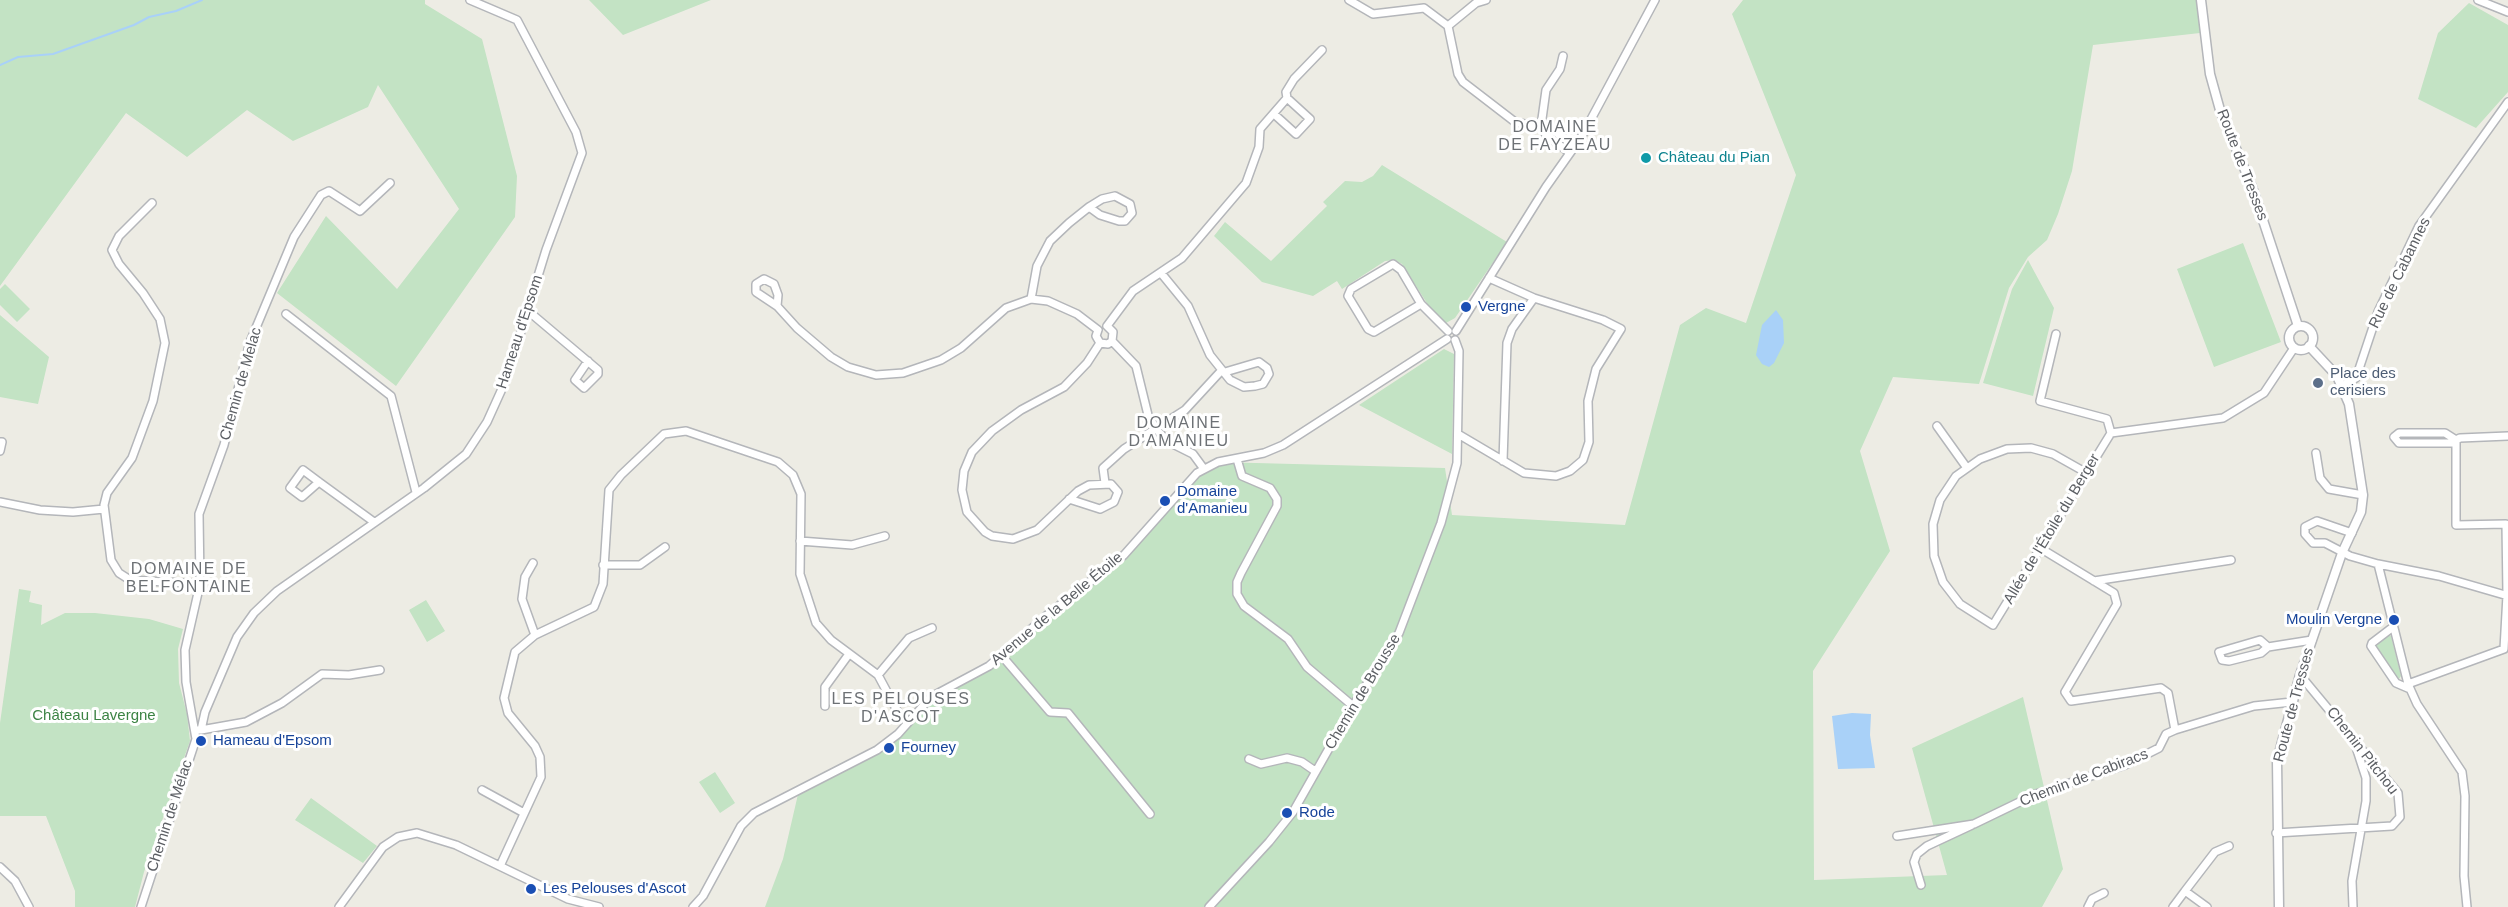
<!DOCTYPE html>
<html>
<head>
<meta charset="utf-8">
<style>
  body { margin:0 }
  canvas { display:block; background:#edece4 }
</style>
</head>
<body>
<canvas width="2508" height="907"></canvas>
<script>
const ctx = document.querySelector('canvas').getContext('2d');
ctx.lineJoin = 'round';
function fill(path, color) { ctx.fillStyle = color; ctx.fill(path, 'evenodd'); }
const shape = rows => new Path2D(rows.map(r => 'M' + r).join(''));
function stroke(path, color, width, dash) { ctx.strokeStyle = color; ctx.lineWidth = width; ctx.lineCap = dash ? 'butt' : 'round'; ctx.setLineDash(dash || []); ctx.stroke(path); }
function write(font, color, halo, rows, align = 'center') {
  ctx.font = font + ' Helvetica,sans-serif'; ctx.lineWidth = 6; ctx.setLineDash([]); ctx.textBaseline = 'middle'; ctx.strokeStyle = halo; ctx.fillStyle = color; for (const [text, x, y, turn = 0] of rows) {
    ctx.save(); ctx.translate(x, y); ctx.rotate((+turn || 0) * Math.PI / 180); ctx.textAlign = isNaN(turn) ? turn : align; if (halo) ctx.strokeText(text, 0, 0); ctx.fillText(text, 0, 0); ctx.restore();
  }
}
fill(shape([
  [0,0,425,0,425,4,482,39,517,176,515,217,396,386,277,293,326,216,397,289,459,209,378,85,368,107,293,141,247,110,187,157,126,113,0,286],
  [589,0,711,0,623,35],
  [1743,0,2199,0,2200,33,2093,45,2072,171,2058,214,2047,240,2028,257,2009,288,1979,384,1893,377,1860,451,1890,551,1813,671,1814,880,1947,875,1912,748,2023,697,2063,869,2042,907,765,907,783,859,799,790,877,750,923,705,974,676,1124,555,1184,486,1218,462,1445,468,1452,515,1625,525,1680,325,1706,308,1746,323,1796,175,1732,14],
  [2469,3,2508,25,2508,92,2476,128,2418,99,2438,33],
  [1382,165,1507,242,1455,318,1446,323,1430,308,1402,264,1395,260,1385,261,1342,289,1337,281,1313,296,1262,282,1214,236,1225,222,1271,261,1327,206,1323,202,1345,181,1362,182,1373,176],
  [2243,243,2281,342,2214,367,2177,269],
  [2028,260,2054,308,2033,396,1983,383,2012,289],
  [5,284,30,309,17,322,0,305,0,289],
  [0,315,49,357,38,404,0,397],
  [1444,349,1454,354,1452,454,1359,405],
  [19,589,31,591,29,602,42,605,41,625,65,613,95,613,149,619,183,629,178,649,179,683,187,714,190,741,144,872,135,907,75,907,75,891,46,816,0,816,0,723],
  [426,600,445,631,427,642,409,610],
  [2388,635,2391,636,2401,676,2399,679,2374,645],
  [715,772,735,803,720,813,699,782],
  [311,798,377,846,363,863,295,820]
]), '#c3e3c4');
fill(shape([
  [1776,310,1783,320,1784,343,1774,363,1769,367,1762,364,1756,355,1762,325],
  [1852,713,1871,714,1870,735,1875,768,1838,769,1832,716]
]), '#a9d1f8');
stroke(shape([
  [0,65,18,57,53,54,134,25,149,17,176,11,202,0]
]), '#a9d1f8', 2);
const minor = shape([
  [1349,0,1373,14,1424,8,1448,26,1458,74,1463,82,1515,122,1552,130,1575,146],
  [2478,0,2508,12],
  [1448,26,1476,3,1486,0],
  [1274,114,1296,134,1310,119,1287,98],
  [1541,126,1546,90,1560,69,1563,56],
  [1541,126,1546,135,1570,153],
  [152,203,119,236,112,250,119,264,143,293,160,319,165,343,153,401,132,458,107,493,104,505,111,560,119,573,130,580,200,584],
  [1161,273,1188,306,1210,355,1230,380,1244,387,1255,386,1263,384,1269,374,1267,368,1259,362,1225,372],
  [1031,299,1037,266,1050,241,1069,223,1089,207,1100,215,1119,221,1125,221,1132,213,1130,204,1115,196,1102,199,1089,207],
  [1421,304,1374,332,1368,329,1348,296,1351,289,1393,264,1401,270,1421,304,1448,331],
  [777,306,756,292,756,284,764,279,774,284,778,295,777,306,797,328,831,357,848,367,876,375,903,373,941,360,961,348,1006,308,1031,299,1048,301,1077,314,1098,330],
  [527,310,598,370,598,374,584,388,575,380,588,361],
  [286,314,391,396,416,492],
  [1107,326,1133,291,1182,258,1246,183,1259,147,1260,129,1287,98,1286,92,1294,79,1322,50],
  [1107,326,1113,332,1112,341],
  [1098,330,1096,336,1100,343,1108,344,1112,341],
  [1456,331,1546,187,1582,136,1655,0],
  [2056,334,2040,401,2107,419,2111,433,2223,418,2264,393,2294,348],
  [1112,341,1136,366,1148,415,1157,430,1167,441,1193,454,1204,469],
  [2342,386,2356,378,2378,312,2419,226,2508,102],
  [1937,426,1967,468],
  [1458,434,1524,473,1556,476,1570,471,1583,460,1589,442,1588,401,1596,369,1621,329,1603,320,1534,298,1489,278],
  [0,442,2,442,0,451],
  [2455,443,2399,443,2394,437,2399,433,2445,433,2456,440,2460,438,2508,436],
  [2316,453,2320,478,2329,489,2363,495],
  [1237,459,1242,476,1270,488,1277,499,1277,506,1241,573,1237,582,1237,594,1244,606,1288,639,1307,667,1353,706],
  [1503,461,1507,343,1512,329,1534,298],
  [2085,472,2053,454,2031,448,2007,449,1980,459,1956,476,1940,500,1933,524,1934,556,1943,582,1960,604,1993,625,2111,433],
  [319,482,302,497,290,488,303,470,319,482,374,522],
  [1105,483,1103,468,1124,449,1185,410,1221,371],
  [1069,499,1100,509,1114,502,1118,492,1111,484,1089,485,1078,491,1037,530,1013,539,992,536,985,532,967,512,962,490,964,471,972,452,992,431,1021,410,1064,387,1087,363,1100,343],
  [0,502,40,510,73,512,104,509],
  [2352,533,2317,521,2305,527,2305,534,2313,543,2325,543,2350,556,2378,564,2408,684,2417,704,2462,772,2465,796,2464,876,2467,907],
  [800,541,852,545,885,536],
  [2040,548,2114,593,2117,604,2065,692,2071,701,2161,688,2168,693,2175,730],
  [533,563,525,577,522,599,535,635],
  [2378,564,2439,576,2508,596],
  [603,565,640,565,665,547],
  [2094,581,2231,560],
  [2393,627,2372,643,2371,646,2396,683,2410,689],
  [2268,647,2261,653,2229,661,2222,660,2219,652,2260,640,2268,647,2312,640],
  [1002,656,1050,712,1068,713,1150,814],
  [878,675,909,638,932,628],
  [2408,684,2504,649,2507,595,2506,524,2456,525,2456,440],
  [825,706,825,687,849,654],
  [196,730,201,730,205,712,237,637,254,613,277,591,424,488,466,454,487,422,506,380,546,250,582,153,576,132,517,20,470,0],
  [201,730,246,722,282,703,322,674,349,675,380,670],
  [1249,759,1261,764,1287,758,1302,762,1315,771],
  [482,790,524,813],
  [2276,833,2392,826,2400,817,2398,793,2300,675],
  [1897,836,1974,824,2036,794,2125,765,2159,748,2166,734,2175,730,2254,706,2292,702],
  [500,866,541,777,540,757,535,746,508,713,504,698,515,652,535,635,594,607,603,584,609,490,621,475,664,434,686,431,778,462,793,475,801,494,800,574,816,623,831,640,878,675,900,716,908,722],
  [0,867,15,881,29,907],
  [1921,885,1914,862,1917,854,1927,846,1972,825],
  [2185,891,2215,852,2229,846],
  [141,907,196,739,186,682,185,650,200,584,199,514,224,445,250,342,294,237,321,195,329,191,360,211,390,183],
  [339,907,383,847,398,837,417,833,456,845,568,899,599,907],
  [693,907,703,896,741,826,754,813,877,750,898,734,931,697,989,666,1046,616,1124,555,1197,473,1218,462,1264,453,1283,445,1447,339],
  [1209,907,1269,842,1293,812,1353,706,1399,633,1441,523,1457,463,1459,351,1455,340],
  [2088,907,2092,899,2104,893],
  [2173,907,2185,891,2207,907],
  [2353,907,2352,881,2366,801,2366,778,2355,744]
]);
const tertiary = shape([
  [2201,0,2210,74,2220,110,2252,187,2298,326],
  '2289 338a12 12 0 1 1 24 0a12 12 0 1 1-24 0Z',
  [2279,907,2277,761,2300,675,2342,553,2361,512,2363,495,2349,404,2337,376,2309,346]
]);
stroke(minor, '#b4b6ba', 10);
stroke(tertiary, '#b4b6ba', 11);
stroke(minor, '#fff', 7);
stroke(tertiary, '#fff', 8);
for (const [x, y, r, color] of [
  [1646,158,6,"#0f9aa8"],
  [1466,307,6,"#1a4fb4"],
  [2318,383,6,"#5c6f8a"],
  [1165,501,6,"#1a4fb4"],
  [2394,620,6,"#1a4fb4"],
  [201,741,6,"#1a4fb4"],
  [889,748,6,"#1a4fb4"],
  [1287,813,6,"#1a4fb4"],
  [531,889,6,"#1a4fb4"]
]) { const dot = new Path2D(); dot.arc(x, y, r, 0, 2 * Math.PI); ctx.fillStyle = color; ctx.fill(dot); stroke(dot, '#fff', 2); }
write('15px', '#0d838f', '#fff', [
  ["Château du Pian",1658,158]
], 'left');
write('15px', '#5c5f64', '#fff', [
  ["Route de Tresses",2242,165,69],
  ["Rue de Cabannes",2400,273,-64],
  ["Hameau d'Epsom",520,332,-72],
  ["Chemin de Melac",241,384,-74],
  ["Allée de l'Étoile du Berger",2052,529,-59],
  ["Avenue de la Belle Étoile",1057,609,-40],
  ["Chemin de Brousse",1363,692,-59],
  ["Route de Tresses",2294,705,-75],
  ["Chemin Pitchou",2362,751,52],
  ["Chemin de Cabiracs",2084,778,-21],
  ["Chemin de Mélac",170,816,-72]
]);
write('15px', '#164399', '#fff', [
  ["Vergne",1478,307],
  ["Domaine",1177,492],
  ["d'Amanieu",1177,509],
  ["Moulin Vergne",2382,620,"right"],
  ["Hameau d'Epsom",213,741],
  ["Fourney",901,748],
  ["Rode",1299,813],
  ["Les Pelouses d'Ascot",543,889]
], 'left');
write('15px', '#4e5e75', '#fff', [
  ["Place des",2330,374],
  ["cerisiers",2330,391]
], 'left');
write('15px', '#3c8344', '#fff', [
  ["Château Lavergne",94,716]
]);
ctx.letterSpacing = '1.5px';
write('16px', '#6d7175', '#fff', [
  ["DOMAINE",1555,128],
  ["DE FAYZEAU",1555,146],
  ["DOMAINE",1179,424],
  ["D'AMANIEU",1179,442],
  ["DOMAINE DE",189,570],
  ["BELFONTAINE",189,588],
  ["LES PELOUSES",901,700],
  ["D'ASCOT",901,718]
]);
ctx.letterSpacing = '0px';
</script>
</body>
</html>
